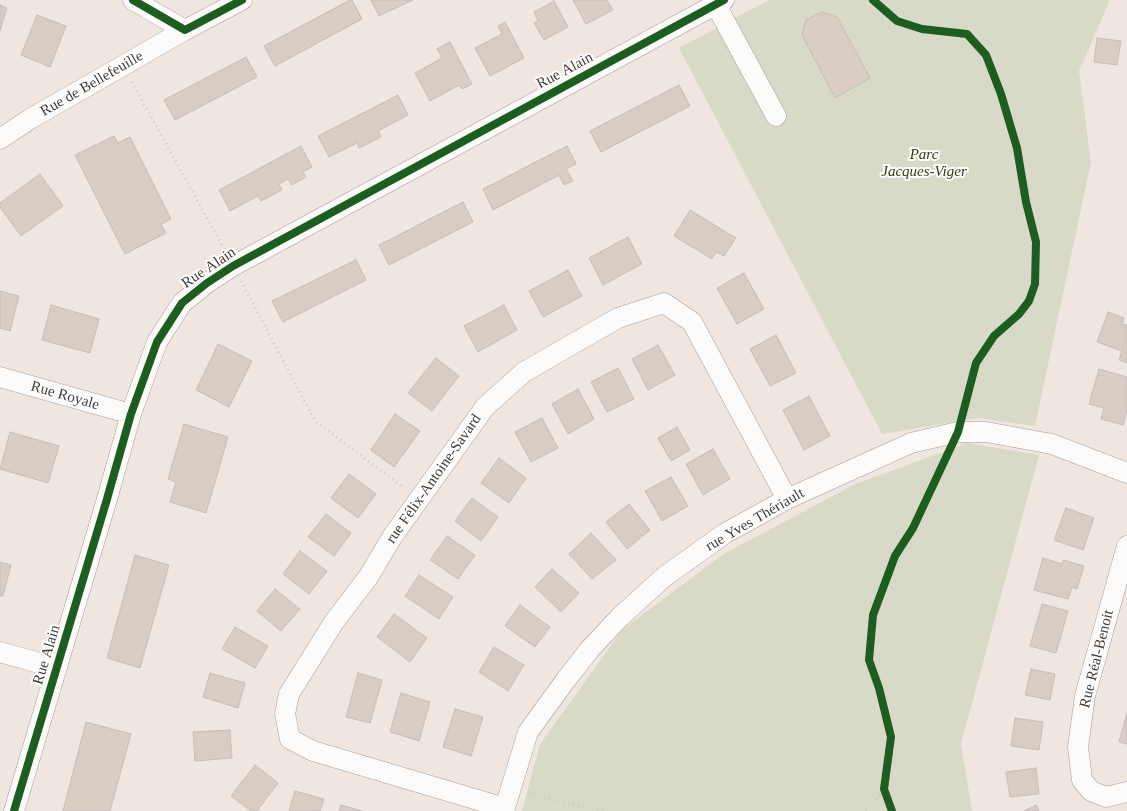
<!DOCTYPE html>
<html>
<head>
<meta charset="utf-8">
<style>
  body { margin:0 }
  canvas { display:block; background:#f0e6e0 }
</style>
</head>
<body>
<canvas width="1127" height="811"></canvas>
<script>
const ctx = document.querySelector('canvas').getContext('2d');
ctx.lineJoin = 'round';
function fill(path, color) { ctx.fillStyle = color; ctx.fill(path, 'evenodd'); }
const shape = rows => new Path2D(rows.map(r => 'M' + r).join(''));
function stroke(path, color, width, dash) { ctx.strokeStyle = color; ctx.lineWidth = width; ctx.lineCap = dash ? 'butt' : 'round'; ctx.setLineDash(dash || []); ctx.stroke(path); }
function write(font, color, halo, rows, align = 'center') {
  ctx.font = font + ' "Times New Roman",serif'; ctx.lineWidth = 4; ctx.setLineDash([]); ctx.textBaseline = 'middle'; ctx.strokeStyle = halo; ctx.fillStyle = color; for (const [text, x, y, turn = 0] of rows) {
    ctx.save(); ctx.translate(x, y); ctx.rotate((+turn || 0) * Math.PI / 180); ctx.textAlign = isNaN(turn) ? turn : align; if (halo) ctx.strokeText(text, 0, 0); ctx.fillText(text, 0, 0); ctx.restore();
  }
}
fill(shape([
  [769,0,1110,0,1079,71,1091,162,1035,426,977,418,882,434,679,48],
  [967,443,1039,455,961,744,972,811,522,811,540,744,622,630,722,555,853,485]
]), '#d8dac7');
const building = shape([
  [350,0,352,0,362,19,275,66,264,46,350,0],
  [371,0,413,0,379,16,371,0],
  [573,0,607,0,613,10,586,24,573,0],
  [554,1,568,27,544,40,534,23,538,21,534,12,554,1],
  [0,5,7,8,0,31,0,5],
  [822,12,837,17,870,78,835,98,802,35,806,20,822,12],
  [37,15,66,26,50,67,21,55,37,15],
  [505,22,524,58,490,76,475,48,502,34,498,26,505,22],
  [1097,38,1121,41,1117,65,1094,62,1097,38],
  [450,42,472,84,462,89,459,85,430,101,415,73,442,58,437,49,450,42],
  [246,57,257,77,175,120,164,100,246,57],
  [679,85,690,106,601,152,590,131,679,85],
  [398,95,408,115,378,131,381,137,359,148,357,143,329,157,318,136,398,95],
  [114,136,118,143,130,137,171,219,161,224,166,233,125,254,75,155,114,136],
  [301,146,312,167,303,172,306,177,292,185,288,179,279,184,282,190,261,201,258,196,230,211,219,190,301,146],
  [567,146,576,164,566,169,573,181,564,185,559,175,493,210,483,189,567,146],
  [40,174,63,206,21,236,0,207,0,203,40,174],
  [463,202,473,222,389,265,379,245,463,202],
  [690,210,736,238,724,256,716,252,712,259,674,236,690,210],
  [628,237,642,264,603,285,589,258,628,237],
  [356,260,366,280,283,322,272,301,356,260],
  [568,270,582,296,543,317,529,291,568,270],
  [744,273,764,309,737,324,717,288,744,273],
  [0,291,19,296,10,331,0,328,0,291],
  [51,305,99,319,90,353,42,340,51,305],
  [504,305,517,330,478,352,464,326,504,305],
  [1108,312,1124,318,1122,324,1127,325,1127,363,1119,360,1122,351,1097,342,1108,312],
  [776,335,796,373,770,386,750,349,776,335],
  [218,344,252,361,229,407,196,390,218,344],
  [658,345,675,375,648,390,632,359,658,345],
  [436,358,459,376,432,411,408,393,436,358],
  [618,368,634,399,607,412,591,382,618,368],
  [1099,369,1127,377,1127,411,1123,425,1101,419,1104,408,1089,404,1099,369],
  [578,389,594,419,568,434,552,404,578,389],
  [809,396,830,436,804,450,783,410,809,396],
  [395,414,420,431,394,467,371,450,395,414],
  [542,418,558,448,531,462,515,432,542,418],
  [184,424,228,437,206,513,170,502,176,482,168,479,184,424],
  [677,427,690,450,671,461,658,438,677,427],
  [10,432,59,446,48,483,0,469,10,432],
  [713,449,730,479,703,495,686,464,713,449],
  [499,458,526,478,509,503,481,483,499,458],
  [349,474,376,494,358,518,331,498,349,474],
  [671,477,688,506,662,521,645,491,671,477],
  [472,498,498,517,481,541,455,521,472,498],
  [629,504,650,530,627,549,606,522,629,504],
  [1066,508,1094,518,1083,550,1054,540,1066,508],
  [326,514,351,533,334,556,308,537,326,514],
  [591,533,616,560,592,579,569,554,591,533],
  [447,536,475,555,458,579,430,560,447,536],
  [300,551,327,571,309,594,283,574,300,551],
  [135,555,169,565,140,668,107,658,135,555],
  [1043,558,1062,564,1063,560,1084,566,1077,589,1072,587,1068,599,1034,590,1043,558],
  [0,562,11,565,3,596,0,596,0,562],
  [552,569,579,593,561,612,535,587,552,569],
  [419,575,453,597,439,619,405,596,419,575],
  [275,589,300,609,281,631,257,611,275,589],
  [1042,604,1068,611,1056,653,1030,646,1042,604],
  [520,605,550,627,535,647,505,626,520,605],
  [394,614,427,638,410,662,377,637,394,614],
  [235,627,268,646,255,668,222,649,235,627],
  [494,647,524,665,508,691,479,672,494,647],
  [1031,669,1055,674,1050,700,1025,695,1031,669],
  [210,673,245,683,238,708,203,697,210,673],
  [358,673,382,680,370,723,346,717,358,673],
  [401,693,430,702,419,741,390,732,401,693],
  [455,709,483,717,471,756,443,747,455,709],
  [1127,713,1127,744,1119,742,1127,713],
  [1015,718,1043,722,1039,750,1011,746,1015,718],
  [86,722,131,734,110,811,63,811,86,722],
  [230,730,232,758,195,761,193,732,230,730],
  [255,765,278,783,257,811,251,811,231,796,255,765],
  [1036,768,1039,794,1010,797,1006,772,1036,768],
  [295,791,324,799,320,811,289,811,295,791],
  [341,805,362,811,339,811,341,805],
  [1036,805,1039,811,1024,811,1036,805]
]);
fill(building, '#d9ccc3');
stroke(building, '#c5bdb8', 1);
const minor = shape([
  [133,0,185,30],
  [716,5,776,116],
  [0,139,30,119,185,30,242,0],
  [0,377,131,414],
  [1127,546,1085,696,1078,747,1082,780,1091,791,1106,797,1127,792],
  [0,652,57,668],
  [505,808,313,751,290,739,285,714,289,694,334,622,369,576,392,537,485,407,524,372,618,318,664,303,692,322,787,499],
  [14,811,107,499,131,414,157,342,182,303,207,283,233,266,724,0],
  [504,811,528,732,565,681,590,649,620,617,664,577,724,534,787,499,911,443,958,432,986,432,1052,444,1127,473]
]);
stroke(minor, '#a39c97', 21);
stroke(shape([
  [132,82,224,249],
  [241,281,315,421,404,488],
  [529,794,604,811],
  [866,811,884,789]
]), '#cbc9c6', 3, [1, 4]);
stroke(minor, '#fdfbfa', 20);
stroke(shape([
  [133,0,185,30,242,0],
  [873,0,897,21,922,29,967,34,986,55,1001,94,1017,148,1026,202,1036,242,1035,284,1029,301,1019,314,994,336,976,363,958,432,913,528,895,556,873,615,869,660,879,688,891,737,884,789,892,811],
  [14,811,107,499,131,414,157,342,182,303,207,283,233,266,724,0]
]), '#1b5e20', 8);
write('15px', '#413b36', '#fff', [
  ["Rue Alain",565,71,-28],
  ["Rue de Bellefeuille",92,84,-30],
  ["Rue Alain",209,268,-34],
  ["Rue Royale",65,396,16],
  ["rue Félix-Antoine-Savard",434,479,-55],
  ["rue Yves Thériault",755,520,-30],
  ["Rue Alain",47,655,-73],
  ["Rue Réal-Benoit",1097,659,-76]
]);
write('italic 15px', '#2e3d08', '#fff', [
  ["Parc",924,155],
  ["Jacques-Viger",924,172]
]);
</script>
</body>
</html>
